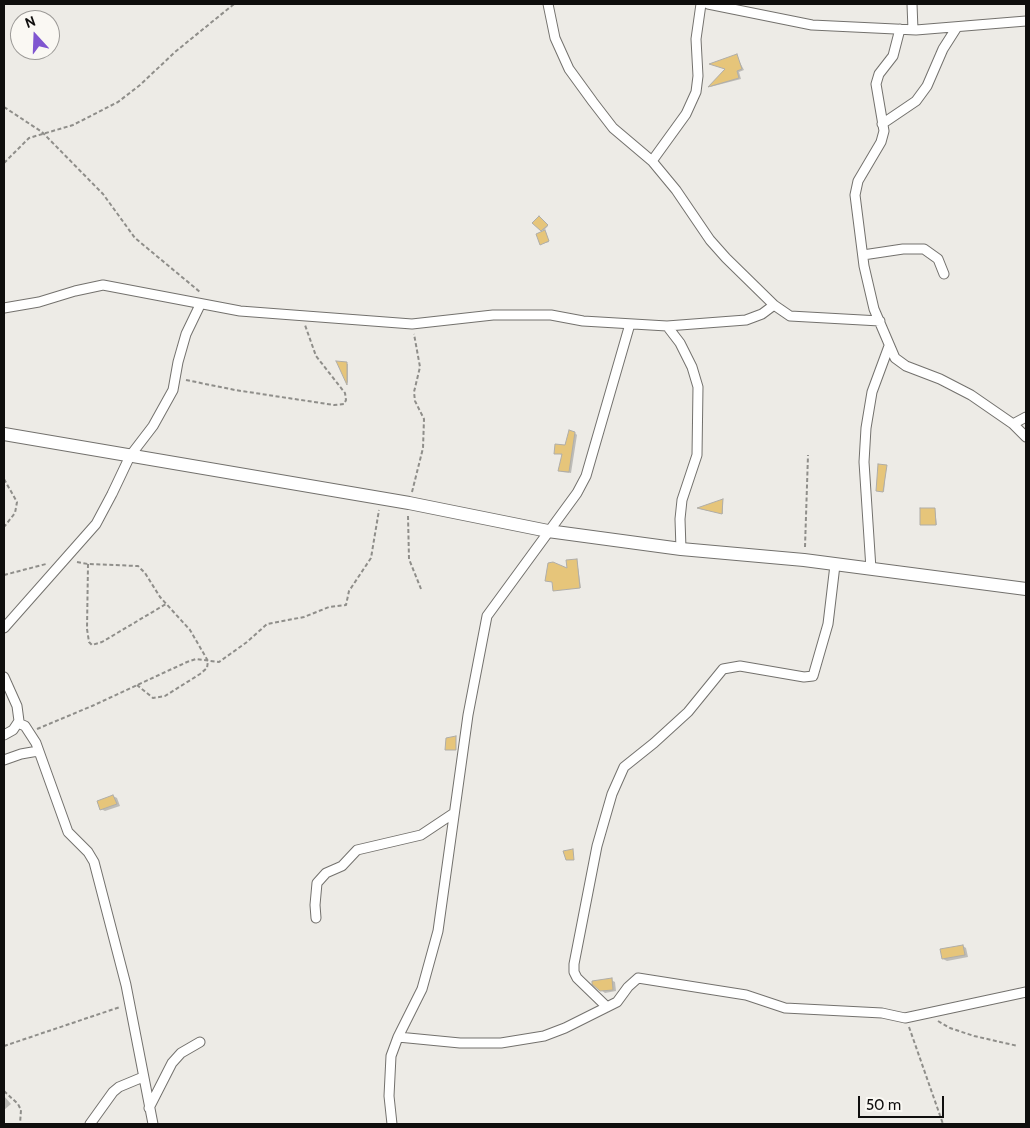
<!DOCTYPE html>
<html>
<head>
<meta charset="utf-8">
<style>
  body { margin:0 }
  #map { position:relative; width:1030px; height:1128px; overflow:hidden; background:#edebe6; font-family:Cabin,sans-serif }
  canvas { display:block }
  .frame { position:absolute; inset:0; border:5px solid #0f0e0d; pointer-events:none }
  .north { position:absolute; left:10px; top:10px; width:50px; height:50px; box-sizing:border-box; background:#faf8f3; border:1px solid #9c9a97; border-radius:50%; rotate:340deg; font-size:14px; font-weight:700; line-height:20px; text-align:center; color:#0f0e0d }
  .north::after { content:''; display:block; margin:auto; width:18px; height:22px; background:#8056d0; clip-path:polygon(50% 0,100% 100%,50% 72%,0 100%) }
  .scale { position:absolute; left:858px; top:1096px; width:86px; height:22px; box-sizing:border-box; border:2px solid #0f0e0d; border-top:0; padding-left:6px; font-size:15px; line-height:18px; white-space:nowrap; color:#0f0e0d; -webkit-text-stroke:4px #faf8f3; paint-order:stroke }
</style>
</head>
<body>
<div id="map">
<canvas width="1030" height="1128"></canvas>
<div class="frame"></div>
<div class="north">N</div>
<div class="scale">50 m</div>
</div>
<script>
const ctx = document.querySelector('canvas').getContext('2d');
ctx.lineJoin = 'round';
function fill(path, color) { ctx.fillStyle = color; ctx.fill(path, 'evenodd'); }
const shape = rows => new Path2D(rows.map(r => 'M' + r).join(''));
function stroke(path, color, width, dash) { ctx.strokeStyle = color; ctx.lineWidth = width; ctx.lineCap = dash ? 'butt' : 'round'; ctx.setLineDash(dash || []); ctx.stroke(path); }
fill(shape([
  [736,55,744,70,739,72,741,79,710,87],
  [540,219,548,226,543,231,546,232,549,242,542,244,544,232,542,230,534,223],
  [338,363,348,364,348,384],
  [575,433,577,435,571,473,562,472,559,470,563,455,556,453,566,446],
  [886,467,884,492,879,491,877,491],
  [723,500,723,514,700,509],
  [935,510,937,525,921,524],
  [577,560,581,588,555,590,554,582,547,581,568,571],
  [113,796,117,798,120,806,105,811,101,809],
  [963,946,966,948,968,957,947,961,943,959],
  [611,980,615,982,616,991,605,993,601,990],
  [4,1096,11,1104,4,1110]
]), '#0003');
const building = shape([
  [737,54,742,69,737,71,739,78,708,87,725,69,709,64,737,54],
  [539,216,548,225,541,231,532,223,539,216],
  [545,230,549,241,540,245,536,234,545,230],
  [336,361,347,362,347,385,336,361],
  [569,430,575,432,569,472,558,471,562,454,554,454,555,444,565,445,569,430],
  [878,464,887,465,883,492,876,491,878,464],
  [723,499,722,514,697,508,723,499],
  [920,508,935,508,936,525,920,525,920,508],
  [577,559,580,588,553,591,552,582,545,581,548,563,553,562,567,568,566,560,577,559],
  [456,736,456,750,445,750,446,738,456,736],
  [113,795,117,804,100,810,97,801,113,795],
  [573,849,574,860,566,860,563,851,573,849],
  [963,945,965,955,942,959,940,949,963,945],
  [612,978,613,990,600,991,592,984,592,981,612,978]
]);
fill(building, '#e6c57a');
stroke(building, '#afada8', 1);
const street = shape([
  [548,4,555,38,569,69,593,102,613,128,652,161,676,190,710,240,726,258,774,305,790,316,880,321],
  [708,4,812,25,916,30,1026,21],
  [912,4,913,30],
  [900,29,893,56,879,74,876,84,884,131,881,142,858,181,855,195,864,266,874,309,895,358,906,366,940,379,971,395,1013,424,1026,437],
  [882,124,916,101,927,86,943,49,957,27],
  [652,161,686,114,696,92,698,76,696,39,701,4],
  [863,255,903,249,924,249,938,259,944,274],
  [4,308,39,302,75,291,103,285,240,311,412,324,493,315,551,315,583,321,667,326,746,320,762,314,774,305],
  [667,326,680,343,692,367,698,387,697,455,682,500,680,519,681,549],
  [1013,424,1026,417],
  [871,569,864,462,866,428,872,392,889,346],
  [4,628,96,524,112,494,130,456,153,426,173,390,178,362,186,334,200,305],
  [4,677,17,706,19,721,13,730,4,735],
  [18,723,25,726,36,743,68,832,88,852,94,862,126,985,153,1124],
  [4,760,21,754,38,751],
  [316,918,315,905,317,883,326,873,342,866,357,850,421,835,454,813],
  [607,1007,577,978,574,972,574,964,597,846,612,794,624,767,654,743,688,712,723,669,740,666,804,677,813,676,828,624,835,565],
  [398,1037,460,1043,501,1043,544,1036,565,1028,617,1002,628,987,638,978,746,995,785,1008,882,1013,905,1018,1026,992],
  [149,1108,172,1063,181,1053,200,1042],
  [90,1124,113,1092,119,1087,143,1077],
  [392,1124,389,1096,391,1056,398,1037,422,989,438,931,468,715,487,616,577,493,586,476,630,324]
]);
const secondary = shape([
  [4,434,409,503,548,531,681,549,804,560,1026,589]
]);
stroke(street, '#73716d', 11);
stroke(secondary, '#73716d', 14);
stroke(shape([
  [4,107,42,132,103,194,135,238,200,292],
  [4,163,29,138,73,125,118,102,140,85,175,52,234,4],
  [186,380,235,390,334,405,344,404,346,400,345,393,316,356,305,325],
  [4,479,17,502,15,513,4,527],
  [412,492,423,448,424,419,415,401,414,392,420,367,414,334],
  [408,516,409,559,421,589],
  [805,547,808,455],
  [77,562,88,564,138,566,145,573,160,597,190,630,208,661,207,668,200,674,165,696,153,698,137,685],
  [88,564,87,629,89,642,92,645,102,642,166,604],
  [4,575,46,564],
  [37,729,92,706,187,662,196,659,219,662,247,642,267,624,304,617,329,607,346,605,349,591,371,558,379,510],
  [938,1021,950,1028,974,1036,1018,1046],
  [909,1027,943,1124],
  [4,1046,120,1007],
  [4,1091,18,1104,21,1110,20,1124]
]), '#8f8e8a', 2, [4, 2.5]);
stroke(street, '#fff', 9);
stroke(secondary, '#fff', 12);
</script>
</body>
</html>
